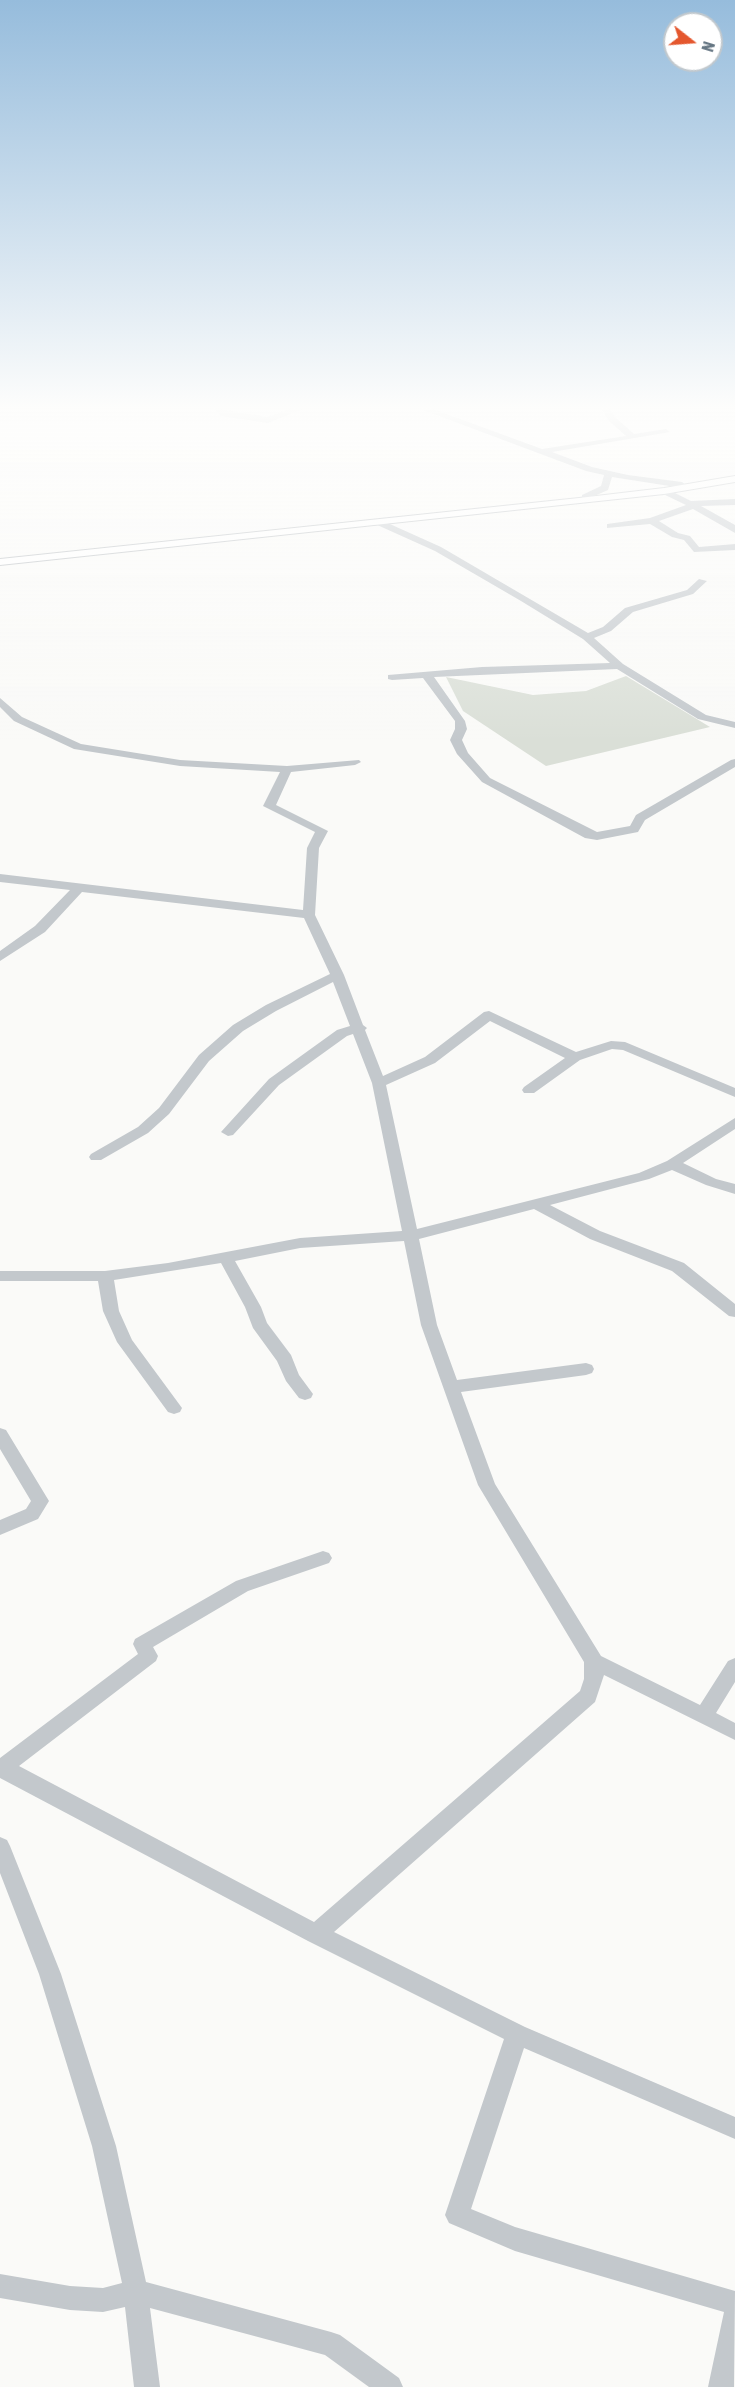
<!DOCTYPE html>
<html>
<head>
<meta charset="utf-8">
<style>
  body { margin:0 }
  #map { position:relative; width:735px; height:2387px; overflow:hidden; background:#fafaf8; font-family:"Asap Condensed",sans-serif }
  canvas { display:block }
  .north { position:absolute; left:663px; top:12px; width:60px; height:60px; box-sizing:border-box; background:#fff; border:2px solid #c1c8cd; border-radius:50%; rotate:107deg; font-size:16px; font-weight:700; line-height:24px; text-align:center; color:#657683 }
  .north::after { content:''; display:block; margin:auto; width:21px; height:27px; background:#e4572e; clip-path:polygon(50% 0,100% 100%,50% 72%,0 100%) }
</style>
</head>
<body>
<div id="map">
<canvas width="735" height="2387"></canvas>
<div class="north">N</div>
</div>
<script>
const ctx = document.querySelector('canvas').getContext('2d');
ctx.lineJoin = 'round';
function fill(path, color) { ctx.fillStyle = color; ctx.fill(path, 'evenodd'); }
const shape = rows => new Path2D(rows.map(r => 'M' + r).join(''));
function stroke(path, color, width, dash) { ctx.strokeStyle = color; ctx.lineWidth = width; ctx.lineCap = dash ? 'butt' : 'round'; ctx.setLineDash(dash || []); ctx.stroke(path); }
fill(shape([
  [626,676,710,727,546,766,463,711,446,677,533,695,586,691]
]), '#dadfd7');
const major = shape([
  [735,476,735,482,664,494,0,565,0,559,579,498,664,488,735,476]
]);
stroke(major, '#b5babe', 2);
fill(shape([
  [214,408,267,417,293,408,303,409,268,423,221,416,214,408],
  [418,408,430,408,542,449,626,436,609,421,601,408,609,408,615,417,634,434,666,429,670,432,552,452,592,467,628,475,682,482,686,485,682,488,612,477,608,490,588,499,582,499,582,495,601,486,604,475,586,471,418,408],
  [661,489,667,489,691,501,735,499,735,505,701,506,735,525,735,533,693,509,659,521,678,533,690,536,699,547,735,544,735,550,694,552,684,540,672,537,650,524,607,528,607,524,650,518,686,505,661,493,661,489],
  [375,520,381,520,441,547,588,633,603,627,625,608,687,590,699,579,707,581,693,594,633,612,611,631,594,638,623,664,706,715,735,722,735,728,698,719,617,669,434,677,465,721,467,729,462,740,468,753,490,778,597,832,630,826,636,815,731,760,735,759,735,767,645,820,638,832,597,840,585,838,482,782,457,754,450,740,455,729,455,721,423,678,392,680,388,679,388,675,482,667,610,663,583,639,521,601,435,551,375,524,375,520],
  [0,698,22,717,81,744,180,760,287,766,359,760,361,762,355,765,291,772,276,805,328,831,319,848,315,915,344,975,363,1025,367,1028,365,1030,383,1076,425,1057,484,1012,489,1011,576,1052,611,1041,625,1042,735,1088,735,1097,623,1050,612,1049,580,1060,534,1093,524,1093,522,1090,524,1087,565,1058,490,1021,435,1063,386,1085,417,1229,639,1173,667,1161,735,1118,735,1129,683,1163,716,1179,735,1184,735,1194,706,1185,672,1170,649,1179,550,1205,600,1231,684,1263,735,1304,735,1317,729,1316,672,1271,590,1239,534,1209,419,1239,437,1325,457,1380,586,1363,592,1365,594,1369,592,1373,586,1375,461,1392,495,1484,601,1656,700,1705,728,1661,735,1658,735,1682,716,1713,735,1723,735,1740,604,1675,595,1702,334,1932,525,2027,735,2117,735,2139,524,2048,471,2209,515,2227,735,2291,734,2387,708,2387,724,2312,515,2251,449,2223,445,2215,504,2039,308,1941,0,1778,0,1758,138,1654,133,1644,135,1639,236,1581,323,1551,329,1553,332,1558,329,1563,248,1591,153,1647,158,1656,156,1661,19,1766,314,1922,580,1691,584,1679,584,1662,478,1485,421,1325,404,1241,300,1248,235,1261,261,1307,267,1323,291,1355,299,1375,313,1394,311,1398,305,1400,299,1398,286,1381,277,1361,253,1328,245,1307,221,1263,114,1280,119,1311,132,1340,182,1408,180,1412,174,1414,168,1412,117,1342,103,1311,98,1281,0,1281,0,1271,105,1271,168,1263,300,1238,402,1231,372,1083,353,1034,347,1036,279,1085,233,1135,228,1136,221,1132,269,1079,337,1030,350,1026,333,982,276,1011,243,1031,209,1061,169,1114,148,1133,101,1160,91,1160,89,1157,91,1154,138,1127,159,1108,199,1055,233,1025,266,1005,330,974,304,918,82,892,45,932,0,961,0,951,35,926,70,890,0,882,0,874,303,910,307,848,315,832,263,806,280,772,180,766,74,749,14,721,0,707,0,698],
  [0,1428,6,1430,49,1501,38,1519,0,1535,0,1520,26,1509,31,1501,0,1449,0,1428],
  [0,1837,7,1840,10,1846,61,1974,116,2146,146,2282,331,2332,340,2335,399,2378,403,2387,369,2387,325,2355,150,2308,160,2387,134,2387,125,2307,103,2312,70,2310,0,2298,0,2274,70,2286,103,2288,122,2283,92,2146,39,1974,0,1873,0,1837]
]), '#c3c8cc');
fill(major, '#fff');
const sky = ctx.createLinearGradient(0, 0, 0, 742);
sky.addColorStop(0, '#96bcdc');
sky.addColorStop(0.55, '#fdfdfc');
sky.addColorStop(1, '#fdfdfc00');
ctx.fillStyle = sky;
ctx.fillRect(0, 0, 735, 742);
</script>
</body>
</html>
